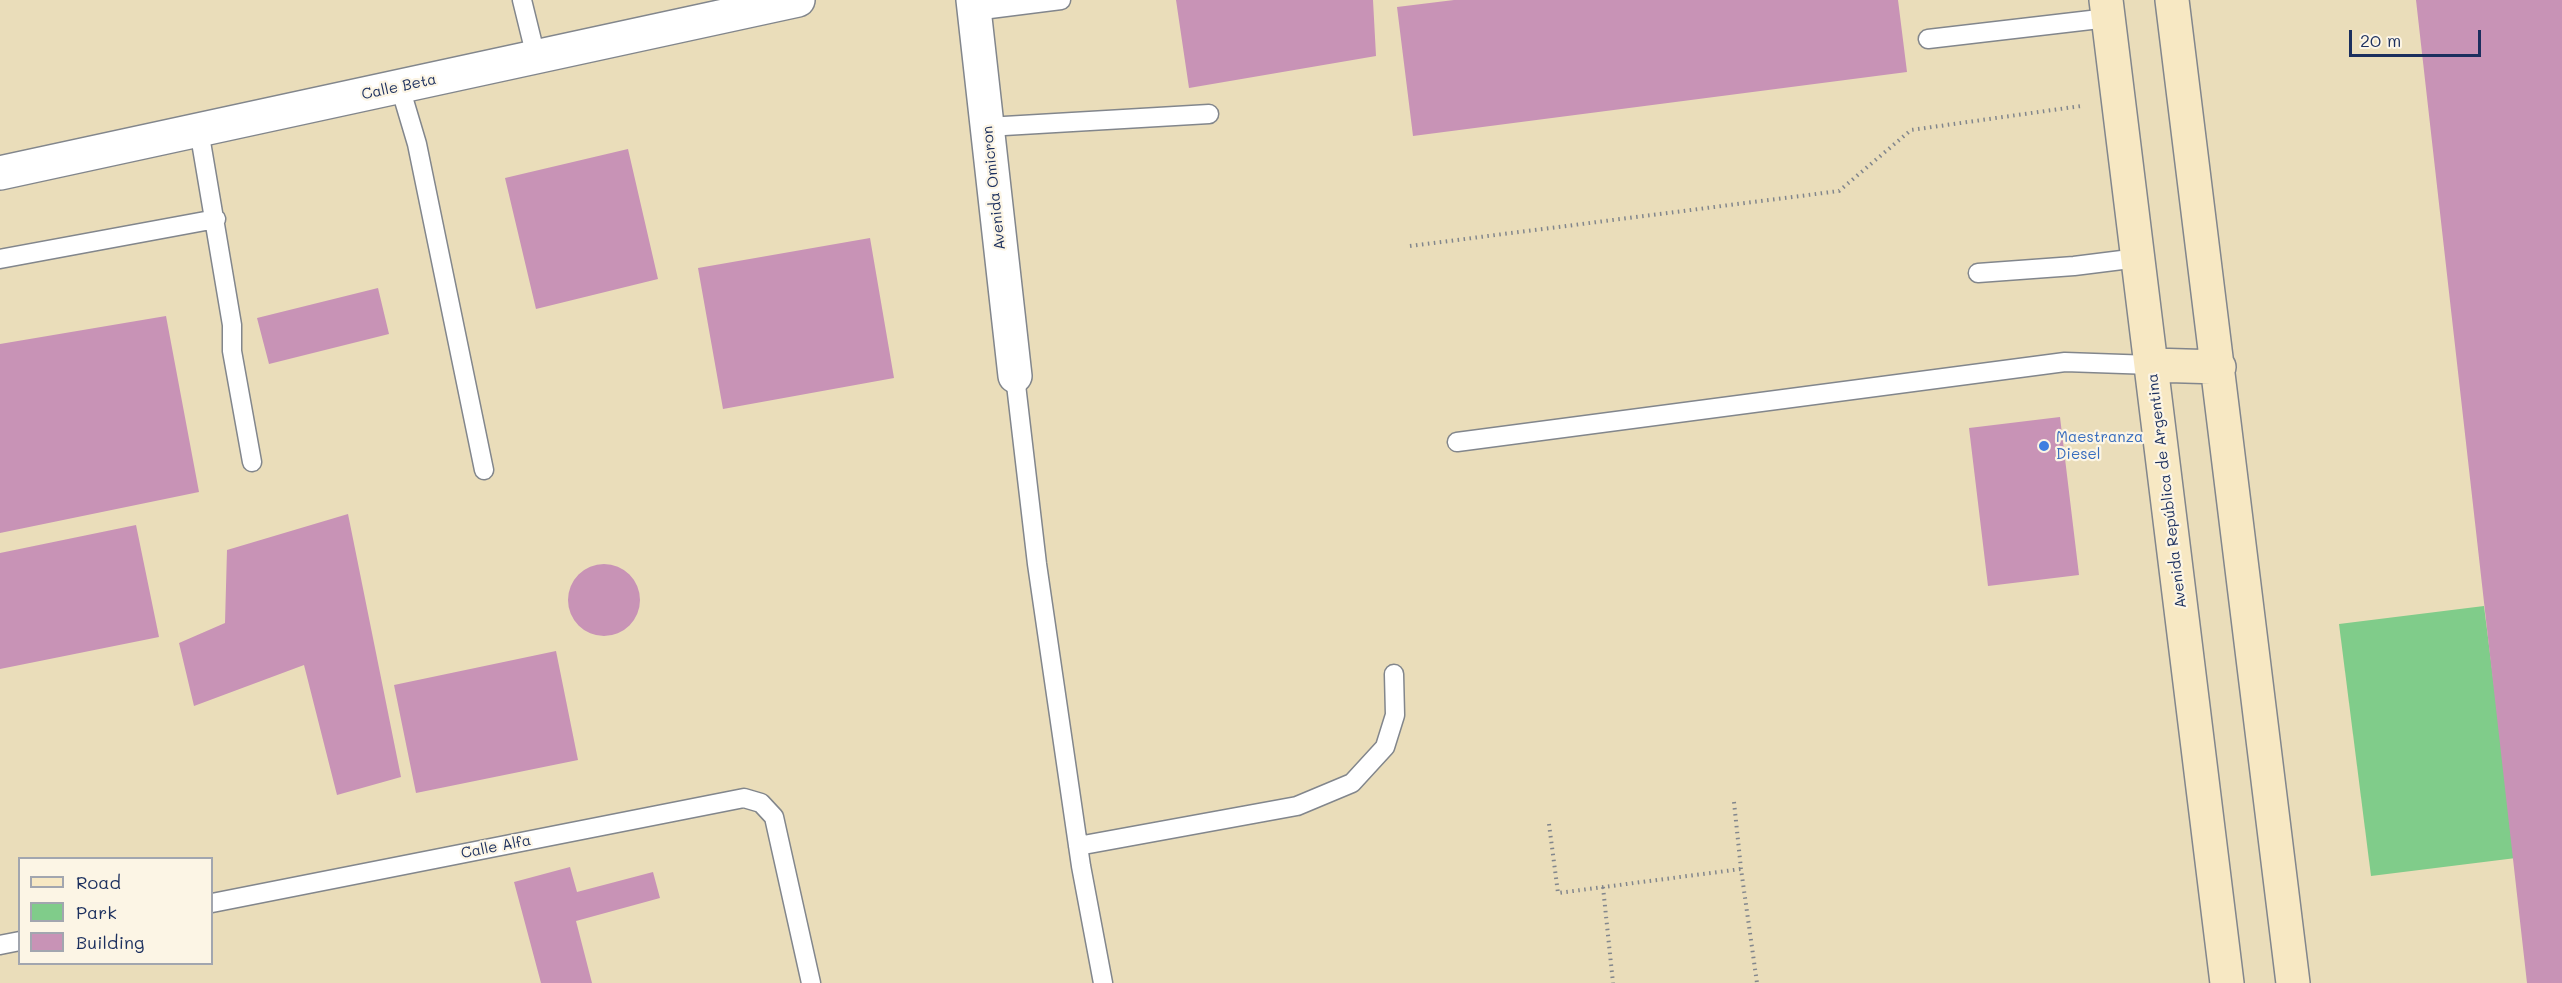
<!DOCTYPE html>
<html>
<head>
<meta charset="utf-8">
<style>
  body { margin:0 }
  #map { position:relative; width:2562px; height:983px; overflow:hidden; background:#eaddba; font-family:Mali,sans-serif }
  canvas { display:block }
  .legend { position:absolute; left:18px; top:857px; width:195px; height:108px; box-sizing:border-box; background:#fcf5e5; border:2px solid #a2a6af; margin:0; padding:8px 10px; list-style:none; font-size:18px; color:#1b2f5e }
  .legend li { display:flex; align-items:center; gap:12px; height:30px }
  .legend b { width:30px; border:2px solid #a2a6af }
  .scale { position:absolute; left:2349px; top:30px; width:132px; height:27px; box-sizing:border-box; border:3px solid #1b2f5e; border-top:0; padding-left:8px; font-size:18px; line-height:21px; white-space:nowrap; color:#1b2f5e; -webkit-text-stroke:4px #fcf5e5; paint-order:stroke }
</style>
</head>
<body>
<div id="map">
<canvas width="2562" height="983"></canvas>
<ul class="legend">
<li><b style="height:8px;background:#f7e8c3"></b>Road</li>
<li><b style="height:16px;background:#80cc8a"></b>Park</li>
<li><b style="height:16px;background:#c893b6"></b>Building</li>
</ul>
<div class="scale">20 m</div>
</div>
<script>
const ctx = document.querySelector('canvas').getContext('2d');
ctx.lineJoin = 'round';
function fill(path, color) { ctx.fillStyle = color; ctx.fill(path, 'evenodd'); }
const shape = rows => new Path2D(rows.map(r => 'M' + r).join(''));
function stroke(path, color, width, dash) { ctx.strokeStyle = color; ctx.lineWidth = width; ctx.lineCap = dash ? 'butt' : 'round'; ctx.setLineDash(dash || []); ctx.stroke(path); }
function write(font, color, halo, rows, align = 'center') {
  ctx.font = font + ' Mali,sans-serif'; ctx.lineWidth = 4.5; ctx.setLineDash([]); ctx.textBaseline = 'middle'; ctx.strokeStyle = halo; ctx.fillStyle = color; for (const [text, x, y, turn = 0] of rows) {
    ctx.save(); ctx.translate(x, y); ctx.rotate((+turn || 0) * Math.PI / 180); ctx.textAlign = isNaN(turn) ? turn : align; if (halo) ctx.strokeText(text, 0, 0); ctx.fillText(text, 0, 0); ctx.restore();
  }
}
fill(shape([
  [2484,606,2516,858,2371,876,2339,624]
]), '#80cc8a');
fill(shape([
  [1176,0,1373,0,1376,56,1189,88],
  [1454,0,1898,0,1907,72,1413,136,1397,7],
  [2416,0,2562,0,2562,983,2527,983],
  [628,149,658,279,536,309,505,178],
  [870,238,894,378,723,409,698,268],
  [378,288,389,334,269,364,257,318],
  [166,316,199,492,0,533,0,344],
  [2060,417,2079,575,1988,586,1969,428],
  [348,514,401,777,337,795,304,665,194,706,179,643,225,623,227,550],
  [136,525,159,637,0,669,0,553],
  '568 600a36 36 0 1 1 72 0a36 36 0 1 1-72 0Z',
  [556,651,578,760,416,793,394,685],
  [570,867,577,892,653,872,660,898,576,921,592,983,541,983,514,882]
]), '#c893b6');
const lane = shape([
  [522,0,536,57],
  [974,11,1061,0],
  [1928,39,2108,18],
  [400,87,417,144,484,470],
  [987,127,1209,114],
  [199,130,232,325,232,351,252,462],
  [0,259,216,219],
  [1978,273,2074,266,2138,258],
  [1015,376,1037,564,1081,866,1103,983],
  [1457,442,2065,362,2152,365],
  [1078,846,1297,806,1352,783,1385,747,1395,715,1394,674],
  [212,903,744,798,761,803,774,817,811,983],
  [0,945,20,941]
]);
const street = shape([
  [973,0,1015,376],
  [0,173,798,0]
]);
const secondary = shape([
  [2106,0,2227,983],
  [2172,0,2293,983],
  [2152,365,2219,367]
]);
stroke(lane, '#82868c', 21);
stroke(street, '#82868c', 36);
stroke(secondary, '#82868c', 36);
stroke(shape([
  [1410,246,1839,191,1911,130,2081,106],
  [1734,802,1741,869,1757,983],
  [1549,824,1558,893,1741,869],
  [1603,887,1613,983]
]), '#82868c', 4, [1.5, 4.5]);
stroke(lane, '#fff', 18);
stroke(street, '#fff', 33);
stroke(secondary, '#f7e8c3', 33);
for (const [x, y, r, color] of [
  [2044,446,6,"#3f7fe0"]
]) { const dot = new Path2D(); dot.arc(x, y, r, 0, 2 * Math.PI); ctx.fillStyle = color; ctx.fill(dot); stroke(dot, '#fcf5e5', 2); }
write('15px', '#1b2f5e', '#fcf5e5', [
  ["Calle Beta",399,87,-12],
  ["Avenida Omicron",994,188,-96],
  ["Avenida República de Argentina",2167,491,-97],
  ["Calle Alfa",496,847,-11]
]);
write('15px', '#366cbe', '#fcf5e5', [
  ["Maestranza",2056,437],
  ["Diesel",2056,454]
], 'left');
</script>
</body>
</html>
